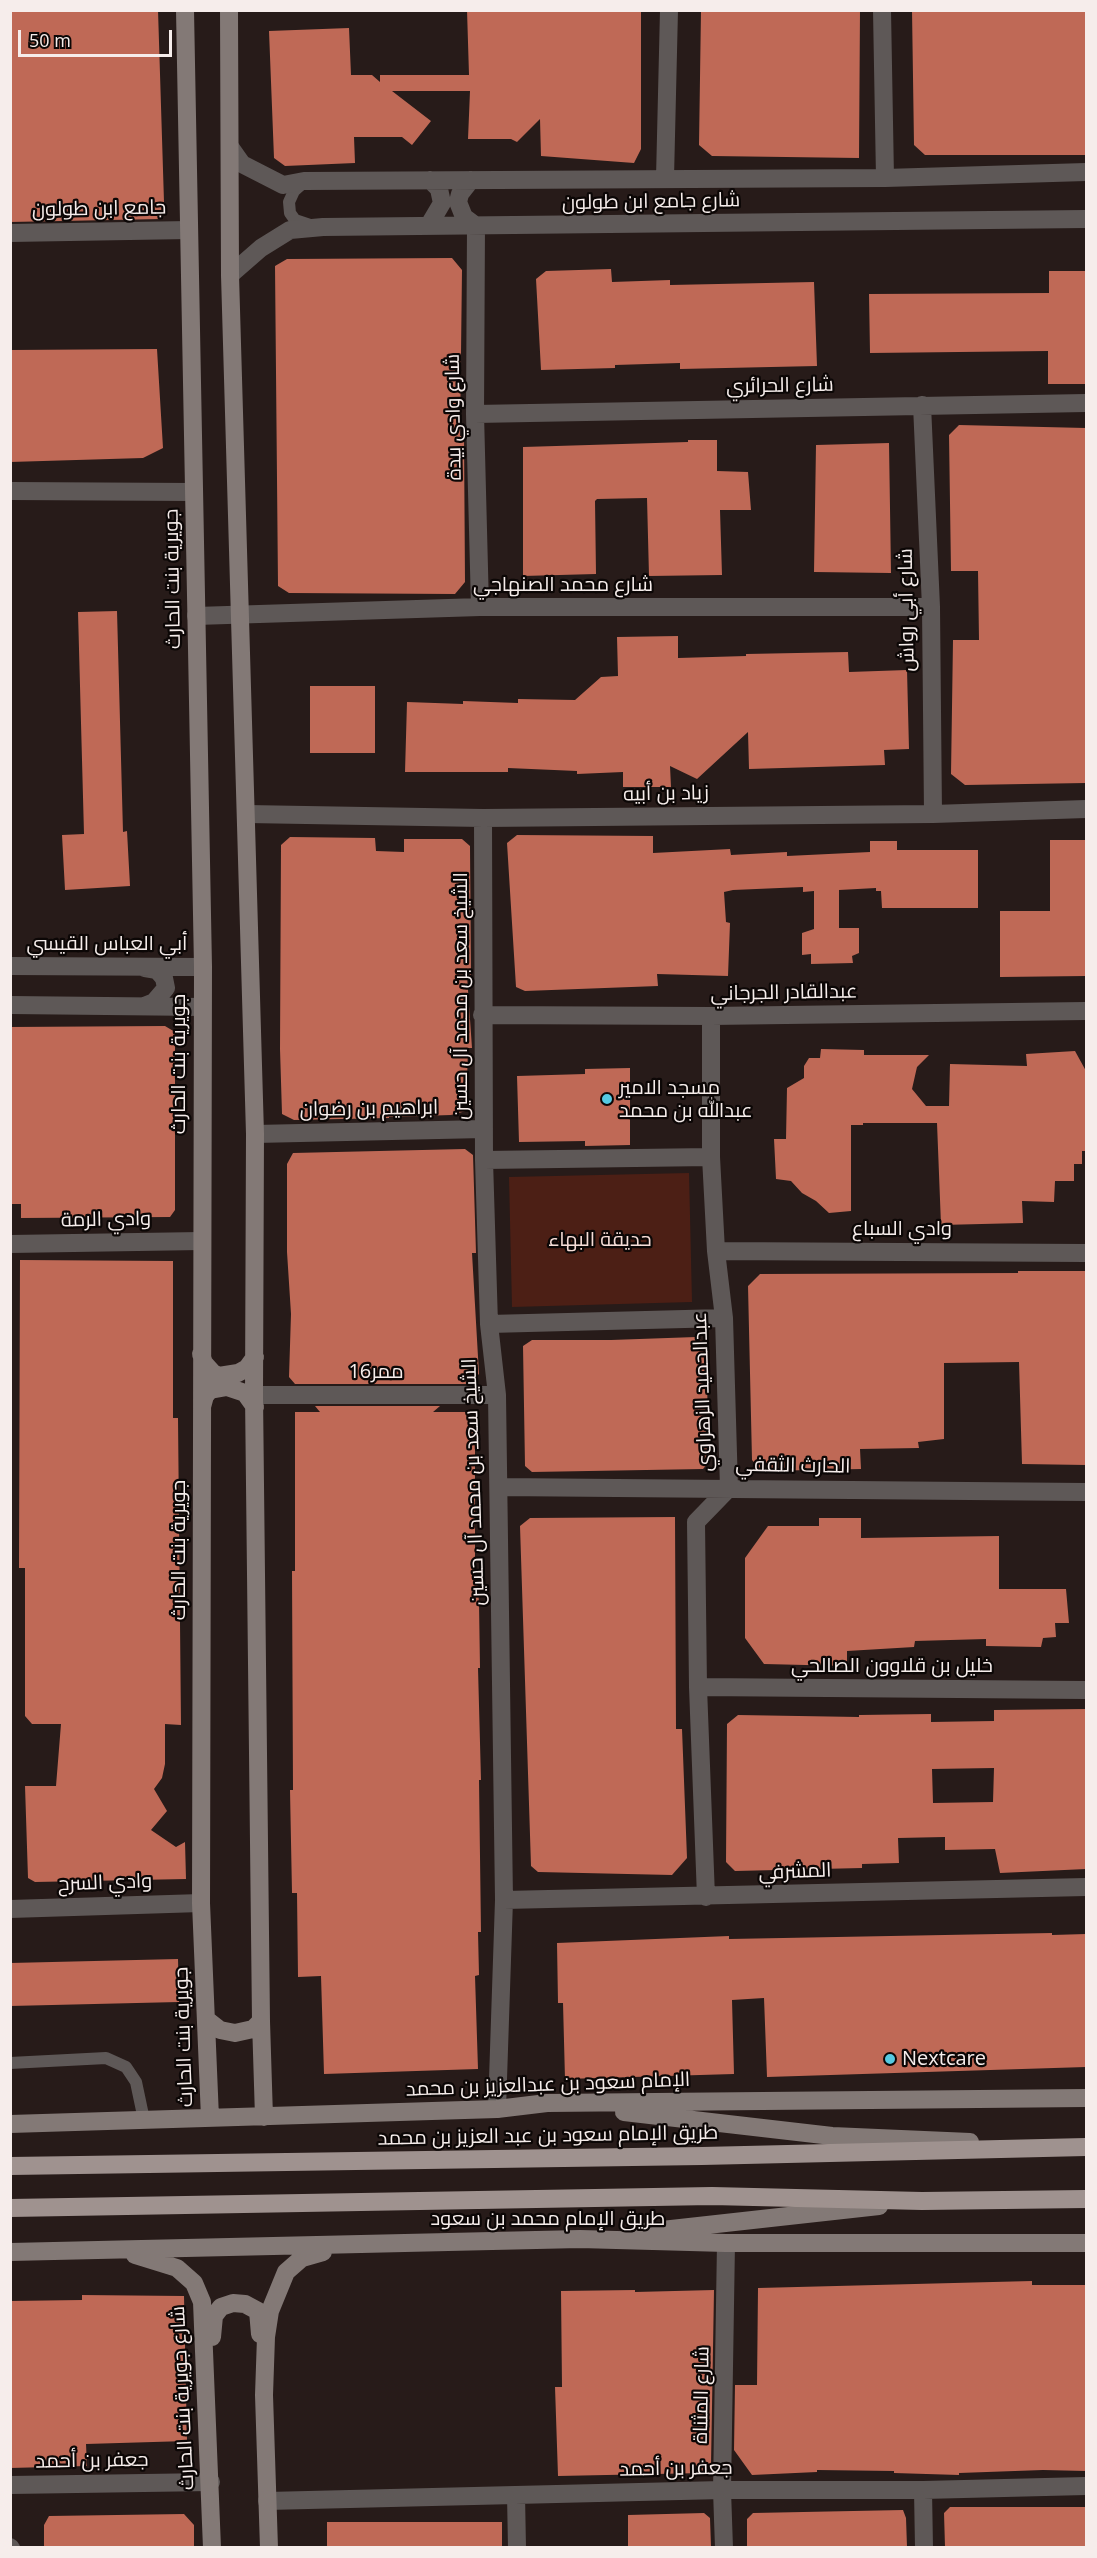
<!DOCTYPE html>
<html>
<head>
<meta charset="utf-8">
<style>
  body { margin:0 }
  #map { position:relative; width:1097px; height:2558px; overflow:hidden; background:#271b19; font-family:"Open Sans",sans-serif }
  canvas { display:block }
  .frame { position:absolute; inset:0; border:12px solid #f6edeb; pointer-events:none }
  .scale { position:absolute; left:18px; top:30px; width:154px; height:27px; box-sizing:border-box; border:3px solid #f6edeb; border-top:0; padding-left:8px; font-size:18px; line-height:21px; white-space:nowrap; color:#f6edeb; -webkit-text-stroke:4px #0c0706; paint-order:stroke }
</style>
</head>
<body>
<div id="map">
<canvas width="1097" height="2558"></canvas>
<div class="frame"></div>
<div class="scale">50 m</div>
</div>
<script>
const ctx = document.querySelector('canvas').getContext('2d');
ctx.lineJoin = 'round';
function fill(path, color) { ctx.fillStyle = color; ctx.fill(path, 'evenodd'); }
const shape = rows => new Path2D(rows.map(r => 'M' + r).join(''));
function stroke(path, color, width, dash) { ctx.strokeStyle = color; ctx.lineWidth = width; ctx.lineCap = dash ? 'butt' : 'round'; ctx.setLineDash(dash || []); ctx.stroke(path); }
function write(font, color, halo, rows, align = 'center') {
  ctx.font = font + ' "Open Sans",Cairo,sans-serif'; ctx.lineWidth = 4.5; ctx.setLineDash([]); ctx.textBaseline = 'middle'; ctx.strokeStyle = halo; ctx.fillStyle = color; for (const [text, x, y, turn = 0] of rows) {
    ctx.save(); ctx.translate(x, y); ctx.rotate((+turn || 0) * Math.PI / 180); ctx.textAlign = isNaN(turn) ? turn : align; if (halo) ctx.strokeText(text, 0, 0); ctx.fillText(text, 0, 0); ctx.restore();
  }
}
fill(shape([
  [689,1173,692,1302,512,1307,509,1177]
]), '#4c1f15');
fill(shape([
  [10,10,158,10,164,202,161,219,10,222],
  [467,10,641,10,641,149,634,163,541,156,540,119,517,142,511,139,468,139,470,91,392,91,431,121,412,145,402,137,354,137,355,163,285,166,274,158,269,31,349,28,351,75,372,75,380,82,380,75,469,75],
  [701,10,860,10,859,158,712,156,699,145],
  [912,10,1086,10,1086,155,925,155,914,145],
  [452,258,462,270,460,436,464,436,465,582,455,594,289,593,278,586,275,266,287,259],
  [611,269,612,282,670,280,670,285,814,282,817,366,680,369,680,363,615,365,615,368,541,370,536,279,546,271],
  [1049,271,1086,271,1086,384,1048,384,1048,351,870,353,869,294,1049,293],
  [157,349,163,448,143,458,10,462,10,350],
  [959,425,1086,428,1086,783,965,785,951,774,953,640,979,640,978,571,951,571,949,435],
  [688,440,717,440,717,471,748,472,751,510,720,510,722,575,649,576,647,498,597,499,595,501,596,574,523,576,523,447,688,442],
  [889,443,891,573,814,572,816,445],
  [117,611,123,832,127,831,130,886,65,890,62,835,84,834,78,612],
  [678,636,678,658,746,656,746,654,848,652,849,672,907,670,909,749,884,750,885,765,749,769,748,732,697,779,670,766,671,787,623,787,623,772,577,774,577,771,508,768,508,772,405,772,407,702,463,704,463,701,518,703,518,699,575,700,601,677,618,676,617,637],
  [310,686,375,686,375,753,310,753],
  [517,835,653,836,653,853,730,849,731,855,787,852,787,856,870,852,870,841,897,841,897,850,978,850,978,908,882,908,881,891,876,891,876,888,839,890,839,928,859,928,859,953,852,956,853,963,811,964,811,954,802,955,802,933,814,929,814,891,803,892,803,887,733,890,724,892,726,922,730,923,728,976,657,974,658,986,525,991,516,987,507,843],
  [290,837,375,838,376,851,404,852,404,839,462,839,470,846,471,976,467,976,472,1048,468,1048,466,1111,451,1115,389,1117,389,1118,294,1120,282,1114,280,1049,281,845],
  [1050,840,1086,840,1086,976,1000,977,1000,911,1050,911],
  [165,1026,175,1032,175,1210,170,1217,21,1218,21,1204,10,1204,10,1027],
  [821,1049,864,1050,864,1055,929,1055,917,1067,912,1089,926,1106,949,1106,950,1064,1027,1066,1026,1054,1075,1051,1086,1071,1086,1151,1082,1151,1082,1164,1074,1164,1074,1181,1055,1181,1054,1202,1022,1201,1023,1223,941,1225,937,1123,863,1123,863,1125,851,1125,851,1211,829,1213,816,1201,802,1193,791,1181,776,1179,774,1139,786,1139,787,1088,804,1078,804,1066,809,1058,820,1058],
  [630,1068,630,1145,585,1146,585,1141,519,1142,517,1076,585,1074,585,1069],
  [465,1149,473,1155,476,1253,472,1253,479,1374,468,1384,295,1384,289,1377,291,1314,287,1252,287,1164,293,1153],
  [20,1260,173,1261,173,1418,178,1418,181,1725,165,1724,165,1764,162,1778,154,1789,167,1811,151,1830,176,1847,185,1842,186,1879,35,1882,28,1878,25,1786,56,1786,61,1724,32,1724,25,1716,25,1568,19,1568],
  [1018,1271,1086,1271,1086,1465,1022,1464,1019,1362,944,1363,944,1439,918,1442,919,1448,860,1449,861,1469,762,1471,752,1460,748,1286,760,1274,1018,1273],
  [696,1337,706,1343,709,1462,703,1469,532,1472,525,1466,523,1346,532,1340,611,1340],
  [315,1406,440,1406,433,1412,475,1412,475,1576,477,1576,479,1603,480,1668,478,1668,481,1780,479,1780,481,1932,478,1932,479,1975,475,1976,478,2069,324,2074,321,1976,298,1977,297,1893,292,1893,290,1790,293,1790,292,1571,295,1571,295,1412,320,1412],
  [675,1517,676,1729,682,1729,687,1858,672,1875,538,1872,531,1866,520,1526,530,1518],
  [819,1518,861,1518,861,1538,999,1536,999,1589,1066,1589,1069,1623,1055,1623,1056,1637,1043,1638,1041,1647,986,1646,986,1639,915,1641,914,1647,847,1651,847,1666,764,1664,745,1638,745,1558,768,1526,819,1526],
  [1086,1709,1086,1869,1000,1873,995,1849,945,1850,945,1837,898,1838,899,1863,862,1864,862,1868,735,1871,726,1862,727,1724,738,1715,859,1717,859,1715,931,1714,931,1722,994,1721,994,1710],
  [994,1768,993,1802,933,1803,932,1769],
  [1052,1933,1052,1935,1086,1934,1086,2067,767,2077,764,1998,732,2000,734,2074,565,2079,563,2003,558,2003,557,1943,729,1936,729,1939],
  [178,1959,179,2002,10,2006,10,1963],
  [1032,2281,1032,2285,1086,2285,1086,2471,1043,2470,959,2473,959,2475,894,2473,894,2471,817,2470,817,2472,752,2475,734,2450,735,2385,757,2385,758,2288],
  [635,2290,635,2292,714,2290,711,2465,704,2473,558,2476,555,2387,562,2387,561,2291],
  [82,2295,184,2296,187,2441,86,2444,87,2466,10,2468,10,2301,82,2300],
  [950,2507,1086,2507,1086,2547,945,2547,944,2513],
  [903,2510,906,2518,907,2547,747,2547,747,2519,753,2513],
  [704,2513,710,2518,711,2547,628,2547,628,2515],
  [184,2514,194,2525,194,2547,44,2547,44,2525,49,2516],
  [327,2522,502,2522,502,2547,327,2547]
]), '#bf6956');
stroke(shape([
  [304,182,294,191,289,202,290,213,295,220,310,225],
  [10,2063,106,2058,126,2067,136,2082,144,2120]
]), '#5e5857', 12);
stroke(shape([
  [882,10,885,178],
  [230,147,242,164,283,185,304,181,885,178,1086,172],
  [665,178,669,10],
  [471,180,460,194,458,202,464,217,476,226,475,414,480,607],
  [429,225,442,203,439,189,430,180],
  [10,233,189,230],
  [230,275,261,248,290,230,323,227,1086,219],
  [922,405,931,607,933,814],
  [475,414,1086,403],
  [10,491,194,492],
  [196,616,480,607,931,607],
  [247,814,483,818,933,814,1086,809],
  [483,818,484,1160,489,1324,497,1395,504,1900,497,2109],
  [10,966,203,967],
  [10,1005,202,1007],
  [144,1006,154,1002,166,988,164,978,157,970,145,968],
  [482,1015,711,1016,1086,1011],
  [255,1134,484,1129],
  [484,1160,711,1157],
  [10,1244,201,1241],
  [716,1251,1086,1253],
  [489,1324,724,1318],
  [254,1395,497,1395],
  [499,1487,1086,1492],
  [698,1687,1086,1690],
  [706,1897,698,1687,696,1522,729,1488,724,1318,716,1251,711,1157,711,1016],
  [504,1900,1086,1887],
  [10,1909,201,1903],
  [10,2485,211,2482],
  [923,2490,924,2548],
  [516,2495,517,2548],
  [267,2501,722,2490,923,2490,1086,2486],
  [10,2547,11,2548],
  [724,2548,722,2490,726,2243]
]), '#5e5857', 18);
stroke(shape([
  [185,10,203,967,201,1903,210,2118],
  [229,10,230,275,255,1134,254,1395,261,2021,264,2117],
  [201,1354,204,1363,213,1373,219,1376,238,1373,247,1368,255,1357],
  [202,1407,205,1396,210,1390,227,1387,245,1393,255,1407],
  [206,2019,220,2030,235,2033,253,2029,261,2021],
  [624,2112,832,2136,970,2142],
  [10,2124,497,2109,547,2103,1086,2098],
  [644,2232,879,2206],
  [10,2252,580,2239,726,2243,1086,2243],
  [135,2255,177,2268,194,2283,202,2302,212,2548],
  [212,2337,214,2316,221,2307,233,2303,245,2304,258,2311,260,2334],
  [269,2548,264,2395,266,2337,270,2311,286,2272,302,2258,323,2252]
]), '#837976', 18);
stroke(shape([
  [10,2166,702,2156,1086,2147],
  [10,2208,712,2196,922,2201,1086,2199]
]), '#9f928f', 18);
for (const [x, y, r, color] of [
  [607,1099,6,"#56c9e1"],
  [890,2059,6,"#56c9e1"]
]) { const dot = new Path2D(); dot.arc(x, y, r, 0, 2 * Math.PI); ctx.fillStyle = color; ctx.fill(dot); stroke(dot, '#0c0706', 2); }
write('20px', '#f6edeb', '#0c0706', [
  ["شارع جامع ابن طولون",651,202,-1],
  ["جامع ابن طولون",99,209,-1],
  ["شارع الحرائري",780,386,-1],
  ["شارع وادي بيدة",454,417,-91],
  ["جويرية بنت الحارث",173,579,-91],
  ["شارع محمد الصنهاجي",563,585],
  ["شارع أبي رواش",907,610,-91],
  ["زياد بن أبيه",666,794,-1],
  ["أبي العباس القيسي",107,944],
  ["عبدالقادر الجرجاني",784,993,-1],
  ["الشيخ سعد بن محمد آل حسين",461,996,-90],
  ["جويرية بنت الحارث",179,1064,-90],
  ["ابراهيم بن رضوان",369,1109,-1],
  ["وادي الرمة",106,1220,-1],
  ["وادي السباع",902,1229],
  ["ممر16",376,1372],
  ["عبدالحميد الزهراوي",703,1392,-92],
  ["الحارث الثقفي",793,1466,1],
  ["الشيخ سعد بن محمد آل حسين",474,1482,-92],
  ["جويرية بنت الحارث",179,1550,-90],
  ["خليل بن قلاوون الصالحي",892,1666],
  ["المشرفي",795,1872,-2],
  ["وادي السرح",105,1883,-2],
  ["جويرية بنت الحارث",184,2037,-92],
  ["الإمام سعود بن عبدالعزيز بن محمد",548,2085,-2],
  ["طريق الإمام سعود بن عبد العزيز بن محمد",548,2136,-1],
  ["طريق الإمام محمد بن سعود",548,2219],
  ["شارع المثناة",702,2395,-89],
  ["شارع جويرية بنت الحارث",183,2398,-93],
  ["جعفر بن أحمد",92,2461,-1],
  ["جعفر بن أحمد",676,2469,-1]
]);
write('20px', '#f6edeb', '#0c0706', [
  ["مسجد الامير",619,1088],
  ["عبدالله بن محمد",619,1111],
  ["Nextcare",902,2059]
], 'left');
write('20px', '#f6ddd7', '#0c0706', [
  ["حديقة البهاء",600,1240]
]);
</script>
</body>
</html>
